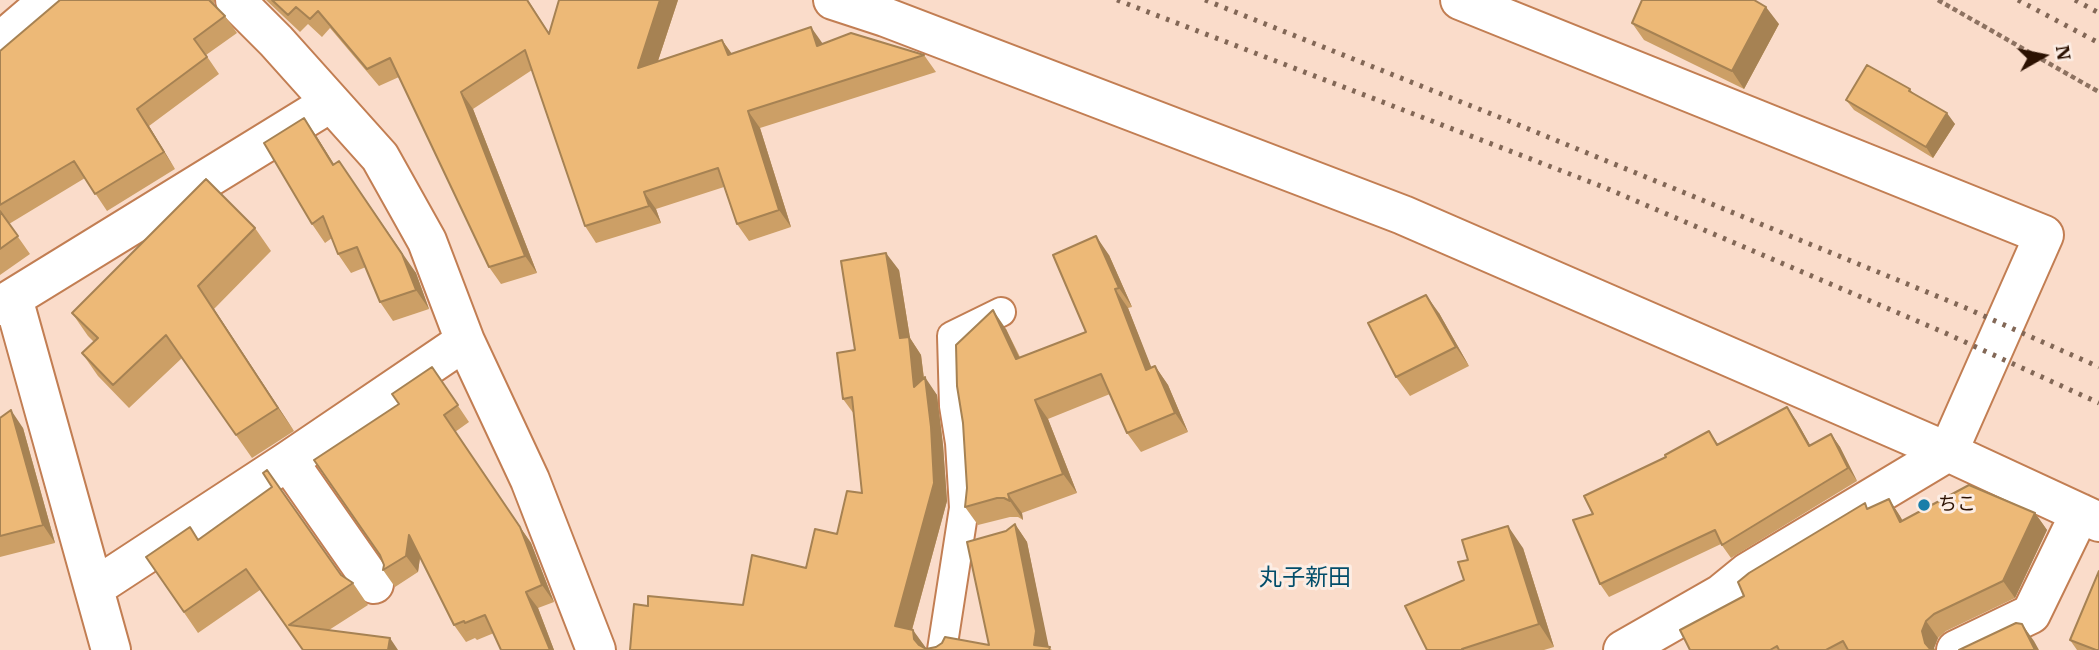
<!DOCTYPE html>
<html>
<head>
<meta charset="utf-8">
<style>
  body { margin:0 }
  #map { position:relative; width:2099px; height:650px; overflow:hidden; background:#fadcca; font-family:"IBM Plex Serif",serif }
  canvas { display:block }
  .north { position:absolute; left:2008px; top:21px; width:70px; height:70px; -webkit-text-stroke:5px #fcede4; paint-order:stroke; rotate:81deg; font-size:19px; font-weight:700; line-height:28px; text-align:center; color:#2c1202 }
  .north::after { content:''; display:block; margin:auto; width:24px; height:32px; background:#2c1202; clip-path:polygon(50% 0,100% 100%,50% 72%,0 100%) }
</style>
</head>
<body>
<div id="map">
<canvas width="2099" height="650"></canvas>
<div class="north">N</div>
</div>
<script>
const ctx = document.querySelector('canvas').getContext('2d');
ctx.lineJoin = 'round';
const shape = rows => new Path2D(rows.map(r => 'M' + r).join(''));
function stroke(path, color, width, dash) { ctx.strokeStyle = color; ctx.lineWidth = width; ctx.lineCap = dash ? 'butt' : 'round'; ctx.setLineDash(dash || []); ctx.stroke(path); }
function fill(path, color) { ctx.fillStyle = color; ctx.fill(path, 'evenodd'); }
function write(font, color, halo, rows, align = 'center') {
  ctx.font = font + ' "IBM Plex Serif","Noto Sans JP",serif'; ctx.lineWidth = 6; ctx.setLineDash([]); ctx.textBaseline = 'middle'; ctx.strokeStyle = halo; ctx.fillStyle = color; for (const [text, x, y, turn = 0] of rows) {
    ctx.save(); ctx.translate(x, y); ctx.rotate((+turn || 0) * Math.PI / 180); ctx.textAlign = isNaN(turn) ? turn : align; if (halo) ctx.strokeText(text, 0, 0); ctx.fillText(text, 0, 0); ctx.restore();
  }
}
const service = shape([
  [942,650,964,508,960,443,954,406,952,336,1001,312]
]);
const minor = shape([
  [833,0,885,17,1403,215,1948,452,2099,522],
  [1460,0,2044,235,1948,452,1748,572,1721,594,1623,650],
  [0,42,49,0],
  [13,298,111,650],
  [0,306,330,103],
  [465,341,530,480,596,650],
  [288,461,374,584],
  [94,588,288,461,465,341,427,241,380,157,276,41,235,0],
  [1956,650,2031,614,2080,513]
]);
stroke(service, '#c27e53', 32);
stroke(minor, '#c27e53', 42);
stroke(shape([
  [1938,0,2099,92]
]), '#8d7261', 4.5, [5, 3.5]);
stroke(service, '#fff', 28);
stroke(minor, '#fff', 38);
stroke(shape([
  [1117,0,1601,186,1943,332,2099,403],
  [1205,0,1509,121,1966,308,2099,367],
  [2018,0,2099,43],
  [2075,0,2099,13]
]), '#826756', 5, [3.5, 7]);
fill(shape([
  [60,0,214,0,214,5,225,16,237,33,206,55,219,74,149,126,175,169,107,211,85,178,9,224,30,254,0,275,0,51],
  [266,0,528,0,549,33,678,0,658,61,722,40,732,54,823,44,924,55,936,72,760,128,791,227,749,241,737,224,724,187,656,209,661,223,596,243,585,226,532,70,473,109,537,273,501,284,489,267,399,77,379,86,330,28,322,37,308,24,300,32],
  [1632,23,1779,24,1744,89,1644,40],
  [1910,89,1912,92,1955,124,1933,158,1854,110,1846,100],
  [317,137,334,164,416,273,429,309,393,321,380,302,366,267,351,273,338,254,332,238,325,243,312,224],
  [255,228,271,251,214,309,294,431,252,458,182,358,129,408,98,376,82,353,94,342,88,336,72,313],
  [1109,255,1132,307,1128,308,1151,368,1155,366,1168,385,1188,432,1141,452,1127,433,1110,394,1048,419,1077,493,1022,513,1023,520,1018,517,1010,517,978,525,965,507,1006,329,1020,357,1086,332],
  [899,270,910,338,921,355,924,378,937,395,943,445,947,501,912,630,926,648,989,645,1006,531,1015,524,1027,542,1048,647,1052,650,630,650,648,606,743,605,806,568,837,534,862,493,854,414,843,399,855,350],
  [1439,313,1469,366,1410,396,1396,377],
  [432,367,469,422,455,432,531,543,554,602,538,608,554,650,501,650,494,633,477,640,475,638,466,642,454,625,420,557,418,572,395,587,383,570,399,404],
  [0,418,23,428,55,543,0,557],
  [1796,420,1810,445,1831,434,1840,447,1857,481,1731,558,1721,544,1609,597,1600,584,1593,514,1666,457,1709,431,1718,444],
  [1889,499,1903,521,2035,513,2047,530,2015,598,1946,631,1938,638,1934,648,1935,650,1690,650,1868,509],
  [198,540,341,575,353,583,368,605,329,630,303,650,260,590,198,633,146,557],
  [1523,548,1554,647,1544,650,1427,650,1464,580],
  [2070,640,2099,650,2077,650]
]), '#cc9f66');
fill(shape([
  [660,0,678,0,650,85,638,68],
  [1766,7,1779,24,1744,89,1732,71],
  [811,27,823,44,817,46],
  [722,40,734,57,728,55],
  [461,92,473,109,537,273,525,256],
  [137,109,149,126,175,169,164,152],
  [748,111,760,128,791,227,779,210],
  [1947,113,1955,124,1933,158,1926,147],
  [304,118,317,137,346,184,333,165],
  [339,161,416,273,429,309,416,290],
  [644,192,656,209,661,223,649,206],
  [1096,236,1109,255,1132,307,1119,288],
  [886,253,899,270,910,338,921,355,927,405,914,387,900,338],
  [198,286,214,309,294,431,278,408],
  [1115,289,1128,308,1160,389,1146,370],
  [1426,295,1439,313,1469,366,1456,347],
  [993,310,1006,329,1029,378,1016,359],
  [1155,366,1168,385,1188,432,1175,413],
  [925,377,937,395,943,445,947,501,908,644,895,626],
  [1035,400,1048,419,1077,493,1063,474],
  [1787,407,1796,420,1818,459,1809,446],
  [11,410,23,428,55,543,43,525],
  [455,432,531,543,554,602,542,585],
  [1831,434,1840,447,1857,481,1848,468],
  [1008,494,1022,513,1023,520,1010,501],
  [1889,499,1900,516,1912,539,1900,522],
  [2035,513,2047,530,2015,598,2003,581],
  [1015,524,1027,542,1049,648,1034,645],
  [1508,526,1523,548,1554,647,1539,624],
  [409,535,421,551,418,572,406,556],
  [526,592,538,608,554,650,550,650],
  [1926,621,1938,638,1934,648,1935,650,1930,650,1925,643,1922,631],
  [2022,624,2034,641,2039,650,2035,650],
  [913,630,926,648,922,650,914,639],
  [390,638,398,650,388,650]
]), '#a68253');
const building = shape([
  [60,0,209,0,225,16,194,39,207,57,137,109,164,152,95,194,74,161,0,205,0,51,60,0],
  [272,0,527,0,549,34,559,0,660,0,638,68,722,40,728,55,811,27,817,46,851,33,924,55,748,111,779,210,737,224,718,168,644,192,649,206,585,226,525,50,461,92,525,256,489,267,390,58,367,69,318,11,310,19,296,7,288,15,272,0],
  [1642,0,1754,0,1766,7,1732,71,1632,23,1642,0],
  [1867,65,1910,89,1909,91,1947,113,1926,147,1846,100,1867,65],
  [304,118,333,165,339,161,402,254,416,290,380,302,357,247,338,254,323,216,312,224,264,143,304,118],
  [206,179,255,228,198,286,278,408,236,435,166,335,113,385,82,353,98,338,72,313,206,179],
  [0,211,18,236,0,249,0,211],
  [1096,236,1119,288,1115,289,1146,370,1155,366,1175,413,1127,433,1101,374,1035,400,1063,474,1008,494,1010,501,1004,498,997,498,965,507,967,488,963,423,957,386,956,345,993,310,1016,359,1086,332,1053,255,1096,236],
  [886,253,900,338,909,337,914,387,925,377,931,427,934,483,895,626,913,630,914,639,919,645,926,649,936,647,942,643,945,637,989,645,967,542,1006,531,1015,524,1036,631,1034,645,1050,647,1049,650,630,650,634,604,648,606,648,596,743,605,752,555,806,568,815,529,837,534,847,491,862,493,852,397,843,399,837,353,855,350,841,261,886,253],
  [1426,295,1456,347,1396,377,1368,323,1426,295],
  [432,367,458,405,444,415,520,527,542,585,526,592,550,650,501,650,485,615,465,623,464,621,454,625,409,535,406,556,383,570,384,565,380,555,314,460,399,404,392,394,432,367],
  [1787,407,1809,446,1831,434,1848,468,1722,545,1715,530,1600,584,1573,520,1593,514,1584,496,1666,457,1665,455,1709,431,1717,445,1787,407],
  [11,410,43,525,0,536,0,418,11,410],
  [267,470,341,575,353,583,289,625,390,638,388,650,303,650,246,569,184,612,146,557,190,527,198,540,272,487,263,473,267,470],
  [1969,485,2035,513,2003,581,1934,614,1926,621,1922,631,1925,643,1931,650,1848,650,1843,641,1826,650,1779,650,1777,646,1770,650,1690,650,1680,630,1744,596,1738,582,1749,573,1865,503,1867,509,1889,499,1900,522,1969,485],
  [1508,526,1539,624,1462,649,1463,650,1427,650,1405,606,1464,580,1458,562,1468,560,1462,540,1508,526],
  [2099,571,2099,650,2096,650,2070,640,2099,571],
  [2016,623,2022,624,2035,650,1959,650,2016,623]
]);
fill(building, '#edb977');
stroke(building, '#a68253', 2);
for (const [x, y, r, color] of [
  [1924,505,7,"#197ea9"]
]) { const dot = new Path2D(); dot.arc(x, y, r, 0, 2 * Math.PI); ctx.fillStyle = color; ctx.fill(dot); stroke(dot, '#fcede4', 2.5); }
write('19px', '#2c1202', '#fcede4', [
  ["ちこ",1938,505]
], 'left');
write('23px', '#024d6a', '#fcede4', [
  ["丸子新田",1305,578]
]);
</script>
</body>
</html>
